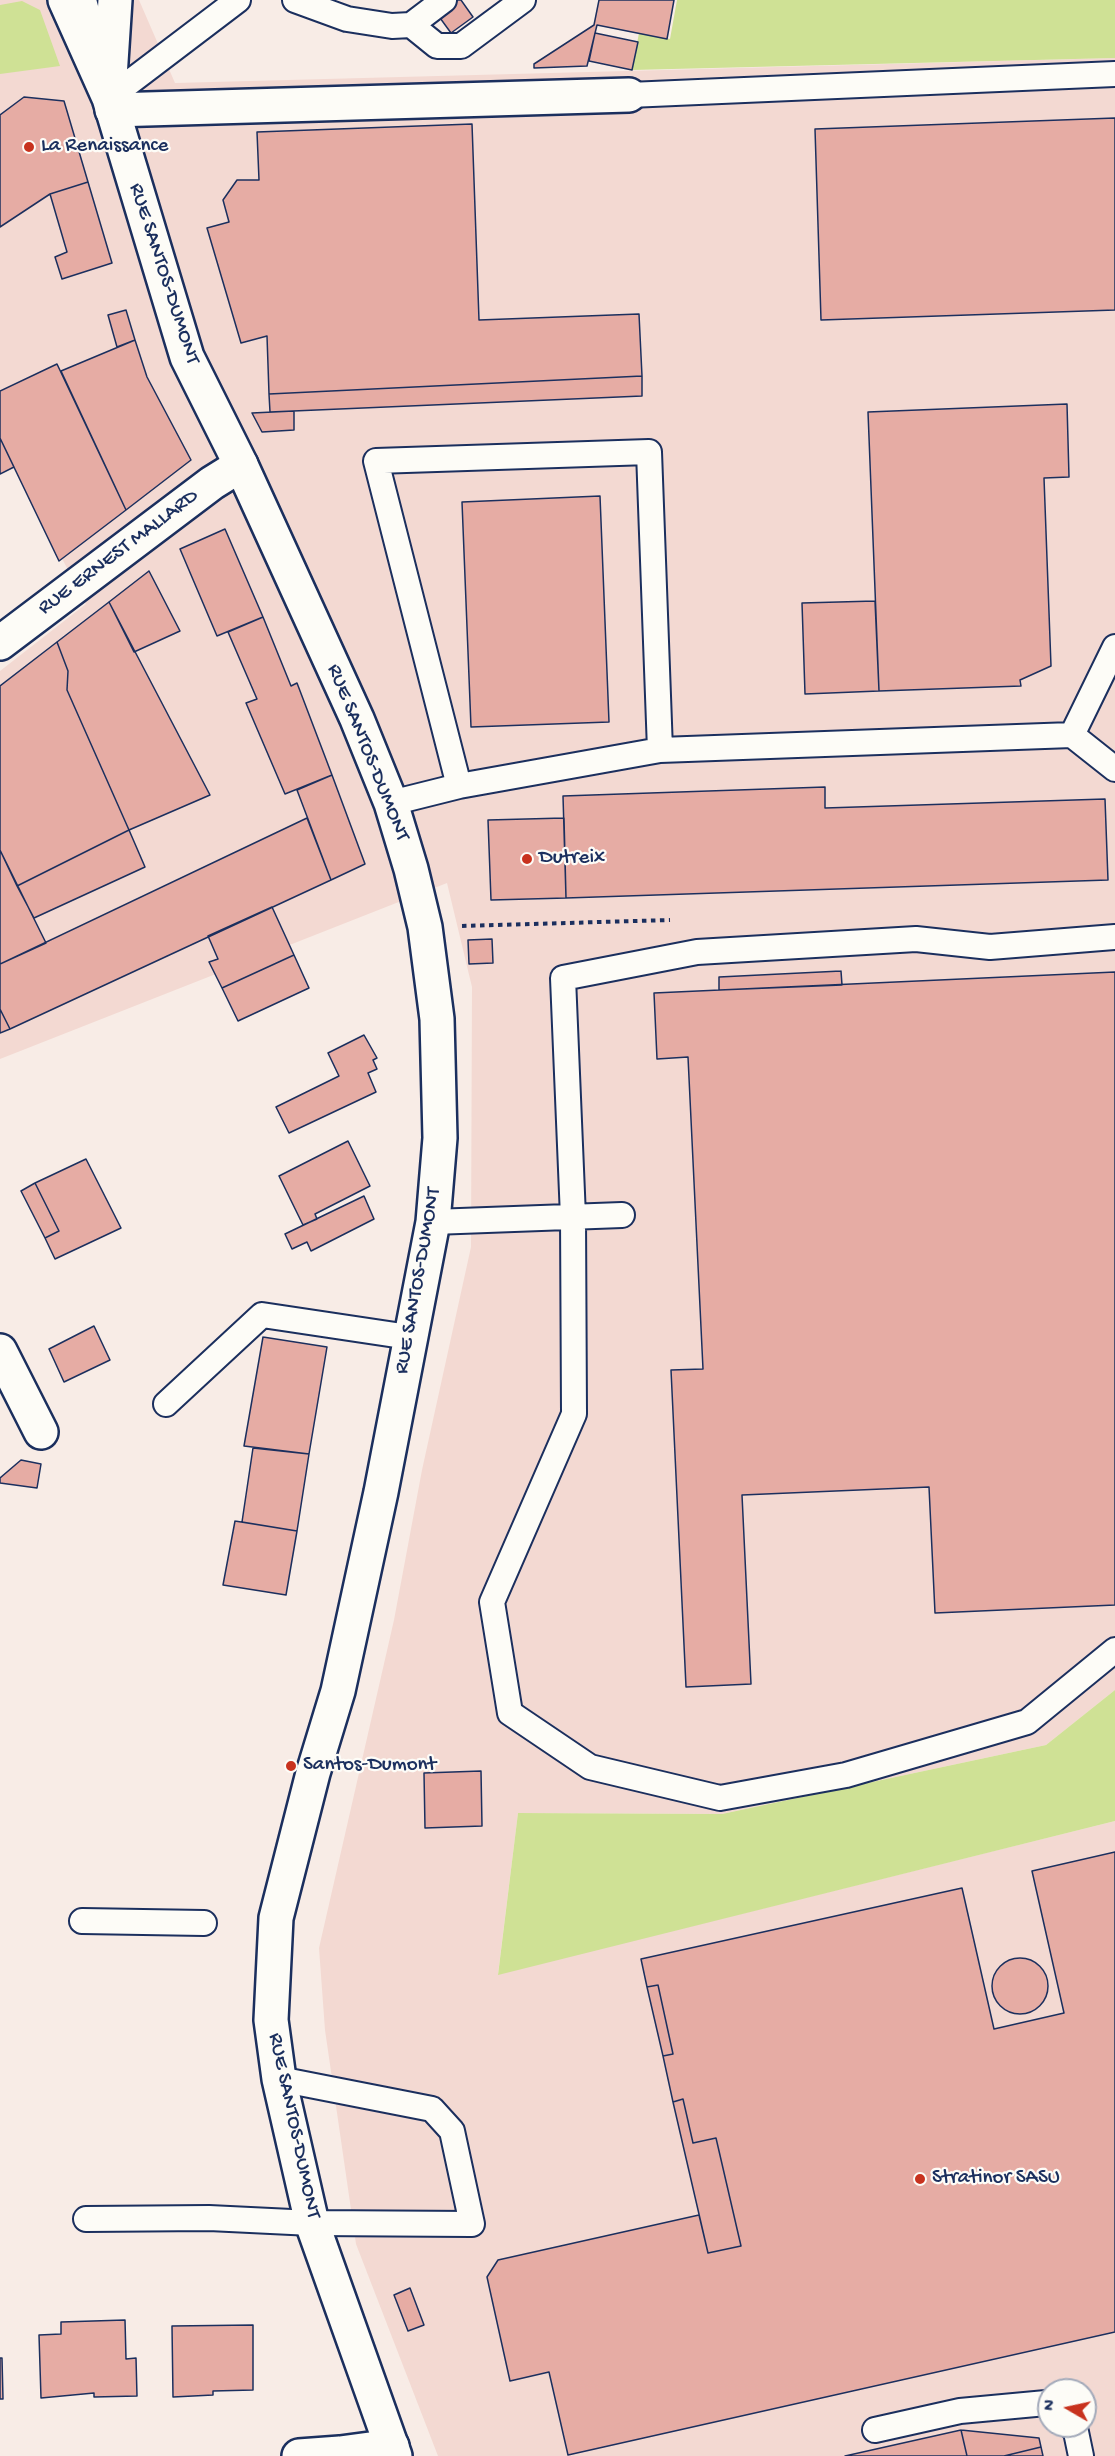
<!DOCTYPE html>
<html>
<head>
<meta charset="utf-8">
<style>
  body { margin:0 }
  #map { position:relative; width:1115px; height:2456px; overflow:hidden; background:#f8ece6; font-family:"Gochi Hand",sans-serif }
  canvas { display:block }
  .north { position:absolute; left:1037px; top:2378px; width:60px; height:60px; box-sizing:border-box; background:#fdfcf7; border:2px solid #a3aaba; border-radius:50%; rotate:279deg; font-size:16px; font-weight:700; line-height:24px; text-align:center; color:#1b2f5e }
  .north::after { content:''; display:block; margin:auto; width:21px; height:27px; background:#c8321e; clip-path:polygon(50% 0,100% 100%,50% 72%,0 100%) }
</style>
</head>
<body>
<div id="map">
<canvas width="1115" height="2456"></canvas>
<div class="north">N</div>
</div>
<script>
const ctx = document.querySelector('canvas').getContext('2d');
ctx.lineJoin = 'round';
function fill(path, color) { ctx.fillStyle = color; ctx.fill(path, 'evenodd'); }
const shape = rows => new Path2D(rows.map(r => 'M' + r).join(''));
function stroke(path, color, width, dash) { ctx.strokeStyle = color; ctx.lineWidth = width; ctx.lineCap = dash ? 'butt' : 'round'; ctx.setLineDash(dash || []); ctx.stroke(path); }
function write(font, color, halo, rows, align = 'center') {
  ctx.font = font + ' "Gochi Hand",sans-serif'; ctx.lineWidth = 4.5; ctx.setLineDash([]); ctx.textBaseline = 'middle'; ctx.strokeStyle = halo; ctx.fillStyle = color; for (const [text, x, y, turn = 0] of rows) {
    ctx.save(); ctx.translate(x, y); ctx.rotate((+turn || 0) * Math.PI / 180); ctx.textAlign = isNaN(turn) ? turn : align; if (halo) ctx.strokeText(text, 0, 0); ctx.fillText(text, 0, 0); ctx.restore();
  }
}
fill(shape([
  [0,0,139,0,175,83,1115,58,1115,1690,1046,1745,722,1814,518,1813,498,1974,1115,1821,1115,2456,438,2456,356,2244,325,2030,319,1948,394,1620,422,1470,471,1247,472,987,447,883,0,1059,0,671,86,604,0,441],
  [1049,2390,1085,2390,1085,2426,1049,2426]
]), '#f3d9d2');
fill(shape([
  [677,0,1115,0,1115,58,632,70,639,33,670,39],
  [22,1,40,10,60,66,0,74,0,5],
  [1115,1690,1115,1821,498,1975,518,1813,722,1814,1046,1745]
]), '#cfe195');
const building = shape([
  [427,0,461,0,473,17,451,33,427,0],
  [599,0,674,0,667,39,597,25,587,66,534,68,534,64,594,25,599,0],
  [595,33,638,42,632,70,589,61,595,33],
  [24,97,64,101,88,182,50,194,0,227,0,115,24,97],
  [1115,118,1115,310,821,320,815,129,1115,118],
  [472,124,479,320,639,314,642,376,269,394,267,336,241,343,207,228,229,222,223,200,237,180,259,180,257,132,472,124],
  [88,182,112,263,62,279,55,257,67,252,50,194,88,182],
  [126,310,135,340,117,347,108,315,126,310],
  [135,340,147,377,191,460,126,510,61,371,135,340],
  [57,364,126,510,59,561,0,438,0,391,57,364],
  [642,376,642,396,270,412,269,394,642,376],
  [1067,404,1069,477,1044,478,1051,666,1020,680,1021,686,879,691,868,412,1067,404],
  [294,411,294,430,262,432,252,413,294,411],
  [0,438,14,467,0,474,0,438],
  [600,496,609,722,471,727,462,502,600,496],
  [225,529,263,617,217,636,180,549,225,529],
  [149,571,180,631,134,652,109,602,149,571],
  [875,601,879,691,805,694,802,603,875,601],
  [109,602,210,795,129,830,67,690,68,671,57,642,109,602],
  [263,617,291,686,297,683,332,775,285,794,246,703,257,699,228,632,263,617],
  [57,642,68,671,67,690,129,830,17,886,0,850,0,686,57,642],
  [332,775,365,864,331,880,297,790,332,775],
  [825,787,825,808,1105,799,1108,880,566,898,563,796,825,787],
  [307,818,331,880,10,1029,0,1009,0,964,307,818],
  [564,818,566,898,491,900,488,820,564,818],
  [129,830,145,867,34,918,17,886,129,830],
  [0,850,46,943,0,964,0,850],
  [272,907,294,955,222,988,209,962,218,959,208,936,272,907],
  [492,939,493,963,469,964,468,940,492,939],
  [294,955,309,988,238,1021,222,988,294,955],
  [841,971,842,985,719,990,719,977,841,971],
  [1115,972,1115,1605,935,1613,929,1487,742,1495,751,1684,686,1687,671,1370,703,1369,688,1057,657,1059,654,993,1115,972],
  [0,1009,10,1029,0,1033,0,1009],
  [364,1035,377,1058,373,1060,377,1069,368,1073,376,1092,289,1133,276,1107,339,1076,328,1053,364,1035],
  [348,1141,370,1186,315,1214,317,1219,303,1225,279,1176,348,1141],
  [86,1159,121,1228,55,1259,45,1238,59,1231,35,1183,86,1159],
  [35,1183,59,1231,45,1238,21,1191,35,1183],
  [364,1196,374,1219,311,1251,307,1242,292,1249,285,1234,364,1196],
  [94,1326,110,1360,64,1382,49,1349,94,1326],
  [263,1337,327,1347,309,1454,244,1446,263,1337],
  [253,1448,309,1454,297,1531,242,1522,253,1448],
  [21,1460,41,1464,37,1488,0,1483,0,1478,21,1460],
  [235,1521,297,1531,286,1595,223,1585,235,1521],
  [481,1771,482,1826,425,1828,424,1773,481,1771],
  [1115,1852,1115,2332,568,2455,549,2372,510,2381,487,2277,498,2260,699,2215,708,2253,741,2246,716,2138,693,2143,683,2099,673,2102,663,2056,673,2054,658,1985,647,1987,641,1959,962,1888,994,2029,1064,2013,1032,1871,1115,1852],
  '992 1986a28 28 0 1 1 56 0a28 28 0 1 1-56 0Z',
  [658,1985,673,2054,663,2056,647,1987,658,1985],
  [683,2099,693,2143,716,2138,741,2246,708,2253,673,2102,683,2099],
  [410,2288,424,2325,408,2331,394,2295,410,2288],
  [125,2320,126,2359,136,2358,137,2396,94,2397,94,2393,41,2398,39,2335,61,2334,61,2322,125,2320],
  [253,2325,253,2390,213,2391,213,2395,173,2397,172,2326,253,2325],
  [0,2358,2,2358,3,2399,0,2399,0,2358],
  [961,2430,1039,2438,1041,2447,1004,2456,967,2456,961,2430],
  [961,2430,967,2456,845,2456,961,2430],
  [1041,2447,1043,2456,1004,2456,1041,2447]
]);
fill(building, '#e6aca4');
stroke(building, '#1b2f5e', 1.5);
const service = shape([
  [84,0,95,41],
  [295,0,347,19,392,26,411,25,444,0],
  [411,25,437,46,461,46,523,0],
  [106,87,109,98,238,0],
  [629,95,1115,74],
  [1072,735,1115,769],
  [459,786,376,461,649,452,660,750],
  [391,803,459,786,660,750,1072,735,1115,647],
  [1115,937,990,947,916,939,697,952,563,978,573,1217,574,1414,492,1602,510,1713,590,1767,720,1798,846,1775,1027,1722,1115,1650],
  [433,1222,622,1215],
  [166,1404,262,1315,409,1337],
  [82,1921,204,1923],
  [86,2219,209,2218,312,2223,472,2224,452,2131,432,2109,279,2079],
  [1071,2426,1076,2432,1081,2456],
  [875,2430,960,2411,1046,2403,1049,2406]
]);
const minor = shape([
  [112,110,629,95],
  [0,643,212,483,241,465],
  [0,1351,41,1432],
  [299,2456,340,2453,392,2446]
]);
const tertiary = shape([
  [65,0,109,98,187,357,241,465,357,719,391,803,411,869,425,927,437,1019,440,1138,433,1222,381,1492,338,1691,313,1773,276,1918,271,2020,279,2079,312,2223,395,2456],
  [109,93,115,0]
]);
stroke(service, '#1b2f5e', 28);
stroke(minor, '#1b2f5e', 38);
stroke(tertiary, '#1b2f5e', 38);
stroke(shape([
  [462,926,670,920]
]), '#1b2f5e', 4, [4.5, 4.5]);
stroke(service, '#fdfcf7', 24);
stroke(minor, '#fdfcf7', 33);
stroke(tertiary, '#fdfcf7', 33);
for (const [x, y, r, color] of [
  [29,147,6,"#c8321e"],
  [527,859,6,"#c8321e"],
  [291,1766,6,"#c8321e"],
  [920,2179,6,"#c8321e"]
]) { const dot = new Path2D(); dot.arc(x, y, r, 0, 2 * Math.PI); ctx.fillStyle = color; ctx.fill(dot); stroke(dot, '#fdfcf7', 2); }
write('21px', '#1b2f5e', '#fdfcf7', [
  ["La Renaissance",41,147],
  ["Dutreix",539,859],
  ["Santos-Dumont",303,1766],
  ["Stratinor SASU",932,2179]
], 'left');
write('21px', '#1b2f5e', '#fdfcf7', [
  ["RUE SANTOS-DUMONT",163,274,72],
  ["RUE ERNEST MALLARD",119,553,-37],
  ["RUE SANTOS-DUMONT",367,753,68],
  ["RUE SANTOS-DUMONT",419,1281,-80],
  ["RUE SANTOS-DUMONT",293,2126,78]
]);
</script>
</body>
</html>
